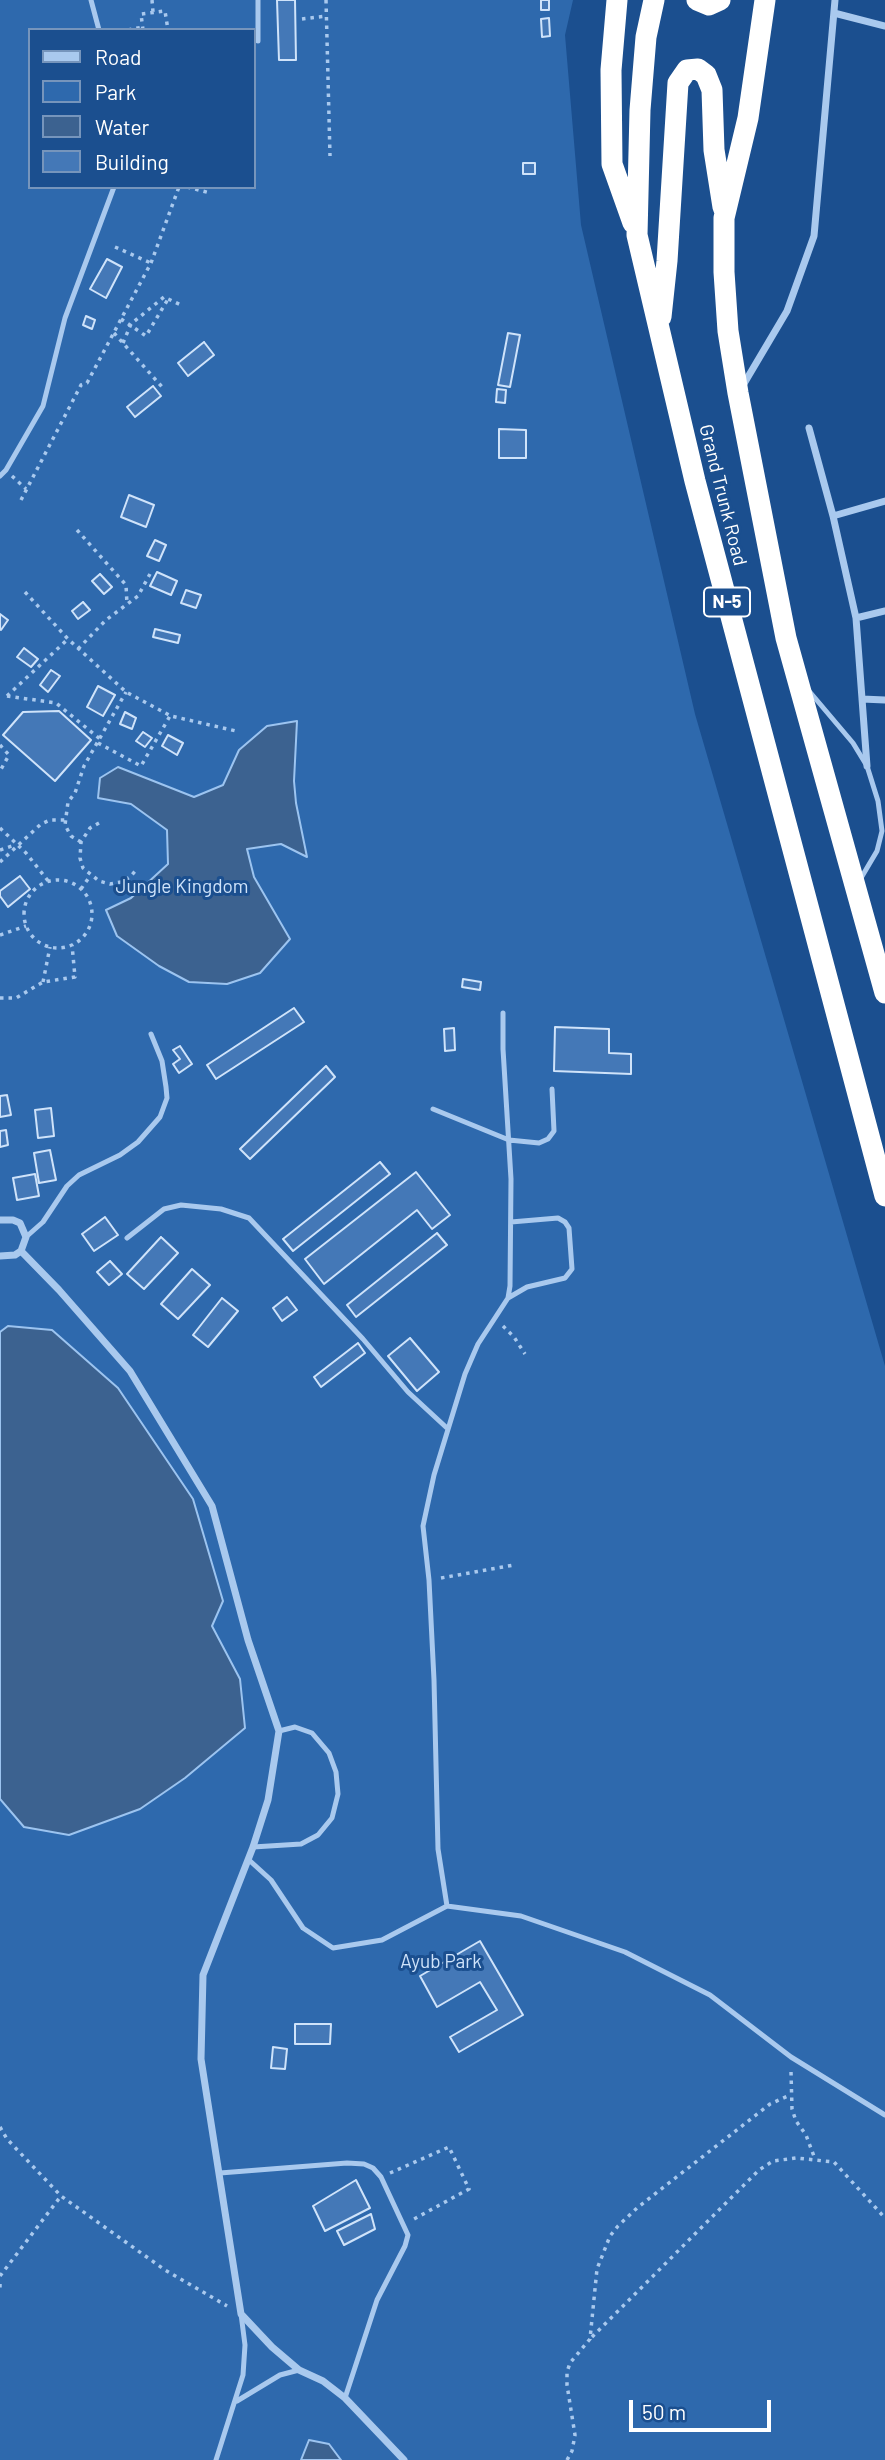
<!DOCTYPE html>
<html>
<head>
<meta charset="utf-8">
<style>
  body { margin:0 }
  #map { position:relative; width:885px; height:2460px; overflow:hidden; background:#1b4f8f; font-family:Barlow,sans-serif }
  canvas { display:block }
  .legend { position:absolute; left:28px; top:28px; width:228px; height:161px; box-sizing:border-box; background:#1b4f8f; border:2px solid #7695bc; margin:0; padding:9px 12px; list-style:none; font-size:21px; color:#fff }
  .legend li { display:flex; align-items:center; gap:14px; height:35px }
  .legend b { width:35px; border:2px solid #7695bc }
  .scale { position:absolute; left:629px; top:2400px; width:142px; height:32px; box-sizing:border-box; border:4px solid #fff; border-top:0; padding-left:9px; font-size:21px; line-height:24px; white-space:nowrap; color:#fff; -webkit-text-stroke:5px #1b4f8f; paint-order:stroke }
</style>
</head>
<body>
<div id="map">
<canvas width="885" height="2460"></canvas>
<ul class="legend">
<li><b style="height:9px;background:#a9c9ee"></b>Road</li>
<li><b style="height:19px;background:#2e69ad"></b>Park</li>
<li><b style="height:19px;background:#3c6290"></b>Water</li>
<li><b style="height:19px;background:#4478b7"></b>Building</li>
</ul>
<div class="scale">50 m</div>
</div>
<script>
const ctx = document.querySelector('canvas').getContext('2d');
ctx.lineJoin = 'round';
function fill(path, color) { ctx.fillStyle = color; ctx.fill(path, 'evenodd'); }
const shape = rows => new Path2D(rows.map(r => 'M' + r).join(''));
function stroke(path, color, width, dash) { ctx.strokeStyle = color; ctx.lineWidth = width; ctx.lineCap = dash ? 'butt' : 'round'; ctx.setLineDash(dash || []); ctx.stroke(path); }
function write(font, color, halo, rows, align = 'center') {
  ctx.font = font + ' Barlow,sans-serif'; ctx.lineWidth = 6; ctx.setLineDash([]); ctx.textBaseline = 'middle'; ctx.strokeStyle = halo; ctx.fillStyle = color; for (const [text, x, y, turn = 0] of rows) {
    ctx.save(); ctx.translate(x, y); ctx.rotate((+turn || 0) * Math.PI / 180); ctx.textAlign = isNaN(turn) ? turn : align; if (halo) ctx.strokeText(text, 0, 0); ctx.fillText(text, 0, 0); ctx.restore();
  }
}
fill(shape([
  [0,0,573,0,565,35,581,225,695,714,885,1366,885,2460,0,2460],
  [30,30,254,30,254,187,30,187]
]), '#2e69ad');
const water = shape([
  [297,721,294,781,296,803,307,857,281,844,247,849,254,877,290,939,260,973,227,984,189,982,159,966,117,936,106,910,131,898,168,864,167,830,131,804,98,798,100,778,118,767,194,797,223,785,239,750,267,726,297,721],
  [8,1326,52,1330,118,1388,193,1499,223,1601,212,1626,240,1679,245,1728,185,1778,140,1809,69,1835,24,1827,0,1799,0,1332,8,1326],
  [309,2440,329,2444,341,2460,301,2460,309,2440]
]);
fill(water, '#3c6290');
stroke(water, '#9cc4f0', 2);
const building = shape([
  [277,0,295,0,296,60,279,60,277,0],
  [541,0,549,0,549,10,541,10,541,0],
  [549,18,550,36,542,37,541,19,549,18],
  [523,163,535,163,535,174,523,174,523,163],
  [107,259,122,267,106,298,90,289,107,259],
  [86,316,95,320,92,329,83,325,86,316],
  [508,333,520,335,510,387,498,385,508,333],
  [204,342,214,355,188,376,178,363,204,342],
  [153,386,161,396,135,417,127,407,153,386],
  [497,389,506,390,505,403,496,402,497,389],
  [499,429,526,430,526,458,499,458,499,429],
  [129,495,154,505,146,527,121,517,129,495],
  [155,540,166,545,159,561,147,556,155,540],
  [157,572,177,581,171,595,150,586,157,572],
  [100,574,112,587,104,594,92,581,100,574],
  [186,590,201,595,196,608,181,603,186,590],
  [83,602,90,610,78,619,72,611,83,602],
  [0,614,8,620,1,630,0,629,0,614],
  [155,629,180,635,178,643,153,637,155,629],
  [24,648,38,659,31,667,17,657,24,648],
  [51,670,60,676,48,692,40,685,51,670],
  [98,686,115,695,103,716,87,707,98,686],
  [59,711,91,740,55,781,3,735,23,712,59,711],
  [125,712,136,718,132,729,120,724,125,712],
  [143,732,152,738,145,747,136,741,143,732],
  [168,735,183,743,177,755,162,746,168,735],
  [20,876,30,889,8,907,0,896,0,891,20,876],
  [463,979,481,982,480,990,462,987,463,979],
  [294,1008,304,1022,216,1079,207,1065,294,1008],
  [555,1027,609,1029,609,1053,631,1054,631,1074,554,1071,555,1027],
  [454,1028,455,1050,445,1051,444,1029,454,1028],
  [180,1046,192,1064,179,1073,173,1064,180,1059,173,1050,180,1046],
  [326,1066,335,1077,250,1159,240,1149,326,1066],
  [7,1095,11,1115,0,1117,0,1096,7,1095],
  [51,1108,54,1136,38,1138,35,1110,51,1108],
  [6,1130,8,1145,0,1147,0,1131,6,1130],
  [50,1150,56,1180,39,1183,34,1153,50,1150],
  [380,1162,390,1174,293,1251,283,1239,380,1162],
  [416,1172,450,1215,432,1229,417,1210,324,1284,305,1259,416,1172],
  [35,1174,39,1196,17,1200,13,1178,35,1174],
  [105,1217,118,1235,94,1251,82,1234,105,1217],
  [437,1233,447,1245,356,1317,347,1305,437,1233],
  [161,1237,178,1253,144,1289,127,1274,161,1237],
  [110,1261,122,1274,109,1285,97,1272,110,1261],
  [192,1269,210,1285,178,1319,161,1304,192,1269],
  [287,1297,297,1310,282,1321,273,1308,287,1297],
  [222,1298,238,1311,208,1347,193,1335,222,1298],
  [410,1338,439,1372,417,1391,388,1356,410,1338],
  [358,1343,365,1353,321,1387,314,1377,358,1343],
  [480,1941,523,2015,459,2052,450,2037,497,2010,480,1982,437,2007,420,1976,480,1941],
  [295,2024,331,2024,330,2044,295,2044,295,2024],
  [273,2047,287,2049,285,2069,271,2068,273,2047],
  [356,2180,370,2208,325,2231,313,2206,356,2180],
  [371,2214,375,2229,344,2245,337,2231,371,2214]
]);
fill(building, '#4478b7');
stroke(building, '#cfe3fa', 2);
stroke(shape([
  [152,0,153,12],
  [326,0,330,156],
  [302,19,327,16],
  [128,30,143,27],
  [143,30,141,14,165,11,168,30],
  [187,187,210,193],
  [115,247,151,263],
  [121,319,146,336,168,299],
  [114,333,163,388],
  [123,343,131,324,164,297,183,306],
  [12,476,26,489],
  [21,500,81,385,87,383,151,263,179,187],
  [77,530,126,585,127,604],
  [25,592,68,639,126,692,171,716,236,731],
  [78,649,106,620,138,596,150,574],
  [7,696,56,703,100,739],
  [7,696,68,639],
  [98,743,141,766,170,716],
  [0,745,9,755,0,771],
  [99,823,90,828,81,842,80,858,83,868,99,881,110,884,121,882,130,877,137,869],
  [0,828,26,853,49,882],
  [81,842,71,836,65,825,68,802,75,793,84,766,126,692],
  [0,850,15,845],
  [0,862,41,824,50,820,65,820],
  '24 914a34 34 0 1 1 68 0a34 34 0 1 1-68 0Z',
  [81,889,90,876],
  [0,935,26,926],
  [43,982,50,947],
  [0,998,16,998,43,982,75,977,72,945],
  [503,1326,514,1337,525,1354],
  [441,1578,514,1565],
  [791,2072,792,2109,796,2121,806,2135,815,2159],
  [0,2127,7,2139,61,2196,165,2270,227,2306],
  [390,2173,449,2147,469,2189,414,2219],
  [0,2276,61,2196],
  [0,2284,0,2291],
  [592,2337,759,2170,773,2161,796,2158,834,2162,885,2218],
  [567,2460,572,2451,575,2435,567,2385,567,2372,570,2363,590,2339,597,2269,610,2236,618,2226,637,2208,770,2104,790,2095]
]), '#a9c9ee', 3.5, [3.5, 5]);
stroke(shape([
  [91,0,99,30],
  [258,41,258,0],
  [0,476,6,470,43,406,65,318,114,187],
  [809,691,853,743,867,766,878,801,882,831,877,851,861,878],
  [433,1109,509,1140,539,1143,548,1139,554,1131,552,1089],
  [26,1237,43,1222,67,1186,79,1175,120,1155,138,1142,160,1117,167,1098,166,1087,162,1061,151,1034],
  [127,1238,164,1209,181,1205,221,1209,249,1218,363,1339,408,1392,448,1429],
  [508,1298,527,1287,565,1278,572,1269,569,1228,565,1222,558,1218,511,1222],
  [253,1847,301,1844,318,1835,332,1818,338,1794,336,1772,329,1753,312,1733,295,1727,279,1731],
  [249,1860,271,1880,303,1928,333,1948,382,1940,447,1906,521,1916,625,1952,710,1995,791,2057,885,2115],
  [447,1906,438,1849,434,1680,429,1580,423,1526,434,1475,465,1374,478,1344,508,1298,510,1286,511,1179,503,1049,503,1013],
  [220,2173,347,2163,364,2164,373,2168,381,2177,408,2235,405,2246,377,2300,345,2398],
  [237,2401,280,2375,299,2370],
  [216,2460,243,2375,245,2345,241,2314]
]), '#a9c9ee', 5);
stroke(shape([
  [834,13,885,26],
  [742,387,787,311,814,236,835,0],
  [809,428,833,516,856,618],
  [833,516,885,501],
  [862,699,885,700],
  [867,766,856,618,885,611],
  [0,1220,13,1220,20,1223,26,1237,21,1251,15,1255,0,1256],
  [21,1251,59,1290,130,1371,212,1506,248,1640,279,1731,268,1800,253,1847,203,1975,201,2059,241,2314,272,2347,299,2370,323,2381,345,2398,404,2460]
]), '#a9c9ee', 7);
stroke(shape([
  [617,0,611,70,612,164,633,223],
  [654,0,646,37,640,110,637,235,695,481,885,1196],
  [697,0,709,5,720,0],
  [765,0,748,118,724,218,724,272,728,331,738,393,786,638,885,993],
  [661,317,667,261,678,83,687,70,698,69,706,75,712,90,714,150,723,207]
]), '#fff', 21);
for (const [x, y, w] of [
  [727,602,46]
]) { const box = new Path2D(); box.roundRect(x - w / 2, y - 14.5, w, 29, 5); ctx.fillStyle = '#1b4f8f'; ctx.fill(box); stroke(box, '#fff', 2); }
write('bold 18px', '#fff', null, [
  ["N-5",727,602]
]);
write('19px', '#fff', '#1b4f8f', [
  ["Grand Trunk Road",723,495,76]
]);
write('19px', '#cfe3fa', '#1b4f8f', [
  ["Jungle Kingdom",182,887],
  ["Ayub Park",441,1962]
]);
</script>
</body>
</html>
